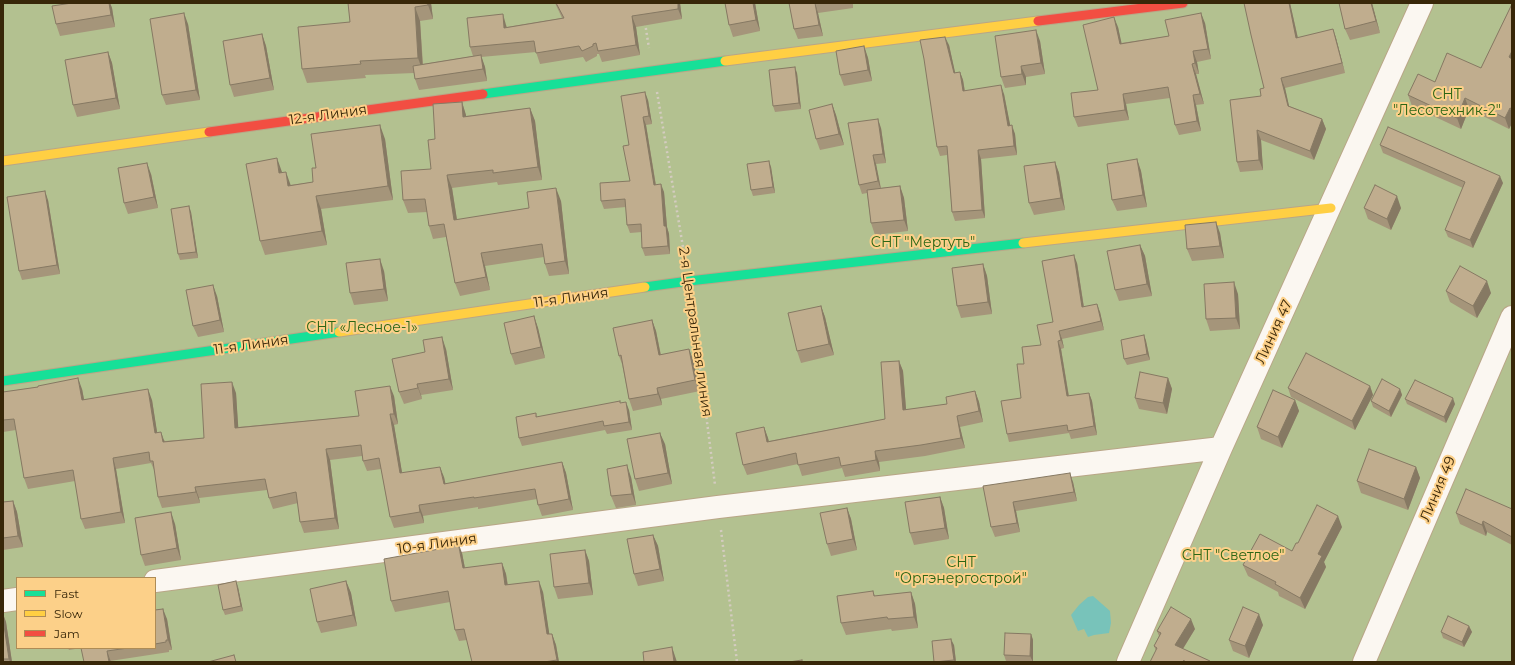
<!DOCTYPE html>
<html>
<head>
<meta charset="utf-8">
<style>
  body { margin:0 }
  #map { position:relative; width:1515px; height:665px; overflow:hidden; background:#e2caa3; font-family:Montserrat,sans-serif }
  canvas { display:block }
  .frame { position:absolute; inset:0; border:4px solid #382709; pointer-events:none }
  .legend { position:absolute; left:16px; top:577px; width:140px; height:72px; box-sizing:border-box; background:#fcd089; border:1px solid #ae8c56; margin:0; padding:5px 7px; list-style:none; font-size:12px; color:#382709 }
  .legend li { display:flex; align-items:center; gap:8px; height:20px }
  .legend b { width:20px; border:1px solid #ae8c56 }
</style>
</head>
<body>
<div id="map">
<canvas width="1515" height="665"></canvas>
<div class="frame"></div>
<ul class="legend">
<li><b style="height:5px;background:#16e098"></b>Fast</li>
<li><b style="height:5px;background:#ffcf43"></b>Slow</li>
<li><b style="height:5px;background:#f24e42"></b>Jam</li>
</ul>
</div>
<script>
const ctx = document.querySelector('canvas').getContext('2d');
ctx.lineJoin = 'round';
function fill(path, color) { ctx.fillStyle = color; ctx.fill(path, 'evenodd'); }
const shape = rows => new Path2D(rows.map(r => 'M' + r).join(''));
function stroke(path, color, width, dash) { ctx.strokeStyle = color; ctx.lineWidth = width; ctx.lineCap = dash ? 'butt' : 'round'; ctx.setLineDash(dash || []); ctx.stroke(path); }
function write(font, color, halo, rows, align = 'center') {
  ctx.font = font + ' Montserrat,sans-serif'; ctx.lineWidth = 4; ctx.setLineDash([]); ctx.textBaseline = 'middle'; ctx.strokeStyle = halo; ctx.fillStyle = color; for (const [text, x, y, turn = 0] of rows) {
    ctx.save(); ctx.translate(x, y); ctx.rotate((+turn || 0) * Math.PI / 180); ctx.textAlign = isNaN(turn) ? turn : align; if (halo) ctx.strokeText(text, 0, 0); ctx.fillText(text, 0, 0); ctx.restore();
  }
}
fill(shape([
  [3,3,1512,3,1512,662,3,662],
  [17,578,155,578,155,648,17,648]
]), '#b3c190');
fill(shape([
  [1093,596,1110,611,1111,623,1109,633,1094,635,1088,637,1084,629,1078,631,1071,615,1079,605,1088,597]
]), '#78c3ba');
const street = shape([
  [155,581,718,507,1221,448],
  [3,601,17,599],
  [1128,662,1221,448,1422,3],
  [1364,662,1512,317]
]);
const fast = shape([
  [483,94,725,61],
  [645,287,689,281,1023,243],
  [3,381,339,332]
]);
const slow = shape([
  [725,61,1038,21],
  [3,161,209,132],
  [1023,243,1331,208],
  [339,332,645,287]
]);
const jam = shape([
  [1038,21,1183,3],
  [209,132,483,94]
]);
stroke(street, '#b9a687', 24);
stroke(fast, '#b9a687', 11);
stroke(slow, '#b9a687', 11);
stroke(jam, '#b9a687', 11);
stroke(shape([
  [645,23,649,48],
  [657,92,685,259],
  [692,303,715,485],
  [721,530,737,662]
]), '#d4ccc0', 2.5, [2, 3]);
stroke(street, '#fbf7f1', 22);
stroke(fast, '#16e098', 9);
stroke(slow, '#ffcf43', 9);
stroke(jam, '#f24e42', 9);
fill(shape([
  [72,3,110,3,112,8,115,27,60,36,56,24],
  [348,3,431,3,433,19,420,21,423,64,473,56,470,47,506,25,507,27,562,18,555,3,680,3,682,19,636,27,640,55,602,62,599,54,597,54,597,56,586,62,583,57,540,64,536,52,481,57,485,67,487,81,419,90,415,79,414,73,365,75,366,78,307,83,302,69,350,22],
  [725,3,755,3,760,31,733,37,729,25],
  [789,3,853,3,853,8,818,13,823,36,798,39,794,29],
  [1244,3,1290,3,1298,38,1333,29,1336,38,1345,73,1285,88,1289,106,1322,119,1326,129,1314,160,1261,140,1263,170,1240,172,1237,162,1264,88],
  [1339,3,1372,3,1380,33,1350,40,1345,29],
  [1512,4,1512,123,1509,129,1469,109,1461,129,1412,106,1408,95,1481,68],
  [1205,23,1211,59,1197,62,1199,74,1196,74,1204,104,1196,105,1201,131,1179,135,1175,125,1170,98,1126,104,1129,120,1078,127,1074,117,1098,90,1118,27,1121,43,1169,36],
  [188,24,200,100,166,105,162,95],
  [262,34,266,46,274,90,234,97,230,85],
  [1040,41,1045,74,1026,77,1026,85,1005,88,1001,77],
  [949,45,955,73,960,72,963,80,965,91,1004,94,1010,126,1015,134,1017,155,981,159,985,218,955,221,952,212,947,155,940,156,937,147],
  [864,46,868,58,872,81,844,86,840,75],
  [108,52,112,63,120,109,77,117,73,105],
  [797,73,801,109,775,112,773,106],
  [648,100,652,124,646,125,656,185,664,192,667,227,669,234,670,254,645,256,642,248,642,232,630,233,627,225,626,207,604,209,601,201,630,181,629,145],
  [462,102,466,116,530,108,535,121,542,180,498,185,497,182,452,188,457,220,529,208,561,201,569,274,549,276,545,264,544,257,485,266,490,290,460,296,455,283,446,237,433,239,429,226,427,212,408,213,403,200,431,169,435,139],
  [832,104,836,115,844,145,820,150,816,139],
  [881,128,886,163,876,164,881,188,900,186,904,198,908,231,875,235,871,223,867,193,862,194,859,185],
  [385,139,393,200,321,209,327,245,265,255,260,241,282,173,290,185,313,182,316,168],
  [1380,145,1503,183,1473,248,1448,237,1445,230,1463,188,1383,153],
  [1137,159,1141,171,1147,207,1117,211,1112,200],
  [1055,162,1059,173,1065,210,1034,215,1029,203],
  [771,167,775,193,753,196,751,190],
  [151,174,158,208,128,214,124,203],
  [48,200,60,274,22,280,19,271],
  [1364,208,1401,208,1391,230,1368,219],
  [191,212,198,258,180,260,178,254],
  [1220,233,1224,258,1192,261,1187,249],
  [1140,245,1145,256,1152,296,1119,301,1115,290],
  [1077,263,1084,307,1100,312,1104,330,1062,339,1064,348,1061,349,1069,396,1089,393,1092,401,1097,435,1071,439,1069,433,1009,442,1007,434,1021,398,1024,364,1041,345,1053,322],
  [983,264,987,276,992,314,961,318,957,306],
  [384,271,388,301,354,305,350,293],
  [1446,291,1491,293,1477,318,1450,302],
  [1238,294,1240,329,1210,331,1206,319],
  [217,296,224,332,198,337,193,326],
  [821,306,825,317,834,355,801,363,797,351],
  [534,316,538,328,545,358,515,365,511,354],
  [652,320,656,331,661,355,689,349,693,360,700,391,661,399,662,405,633,411,629,399,622,364,619,356],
  [1144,335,1146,341,1150,360,1127,365,1124,359],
  [446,349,453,390,421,395,422,399,404,404,399,392],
  [899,361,903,371,906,410,947,404,975,391,979,402,983,422,960,427,965,448,925,456,879,462,880,471,845,477,842,468,802,476,798,464,747,475,743,465,764,427,769,441,885,419],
  [1168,378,1172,389,1167,414,1139,409,1135,398],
  [1370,386,1373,395,1355,430,1291,397,1288,388],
  [38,387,82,389,84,399,152,400,157,433,165,441,204,438,236,393,238,427,359,416,394,396,398,424,394,425,402,473,444,477,445,484,562,462,566,473,573,510,542,516,538,505,537,499,478,509,478,507,423,516,424,523,394,528,390,517,381,469,367,471,363,461,362,456,330,460,339,529,304,533,300,522,298,503,273,509,269,498,267,490,199,498,200,503,162,508,158,497,155,472,151,463,116,469,125,523,85,529,81,519,75,481,28,489,24,478,16,430,3,432,3,392],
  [1400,389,1402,395,1391,417,1373,407,1371,401],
  [1405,399,1455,404,1446,423,1407,404],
  [1295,400,1299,411,1282,448,1261,439,1257,427],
  [621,403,629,410,632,430,607,434,605,430,522,446,519,438,536,413,537,417],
  [665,444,672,484,639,491,635,479],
  [1416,467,1420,478,1408,510,1361,493,1357,481],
  [631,477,636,505,616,508,611,496],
  [1073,482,1077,501,1016,511,1020,532,995,537,991,527,983,486],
  [940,497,944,508,949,539,914,545,910,533],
  [13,501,17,512,23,547,3,550,3,502],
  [847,508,851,519,857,550,831,556,827,544],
  [1512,509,1512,545,1487,532,1486,536,1460,524,1456,513],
  [175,524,181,560,145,566,141,555],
  [1342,527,1324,562,1326,567,1305,609,1279,596,1278,592,1248,576,1243,565,1292,551,1298,543],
  [653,535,658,546,664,581,638,586,634,574],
  [585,550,589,561,593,595,558,599,554,587],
  [462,553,465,568,502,563,506,574,508,585,543,592,549,634,552,634,556,645,559,662,472,662,467,640,459,641,455,630,450,602,395,612,391,601],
  [346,581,351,593,357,626,321,633,317,622],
  [238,587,243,611,225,615,223,610],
  [873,591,875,596,911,592,915,604,918,628,892,631,891,629,846,635,841,623],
  [155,610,167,619,172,650,169,650,169,652,110,661,81,648,155,648],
  [3,614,6,622,12,662,3,662],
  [1263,625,1249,658,1233,651,1229,640],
  [1469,626,1472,632,1464,647,1443,638,1441,632],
  [1195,629,1183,649,1210,661,1210,662,1150,662,1156,651,1154,646,1159,636,1157,631],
  [1031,634,1033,640,1033,662,1006,661,1004,655],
  [954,645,956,662,934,662],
  [68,648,81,648,69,650]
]), '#a5957a');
fill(shape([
  [109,3,110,3,112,8,115,27,111,15],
  [427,3,431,3,433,19,428,5],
  [678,3,680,3,682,19,678,9],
  [753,3,755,3,760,31,756,20],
  [815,3,818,13,823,36,819,25],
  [1289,3,1290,3,1300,48,1296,38],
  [1371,3,1372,3,1380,33,1376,21],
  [415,7,420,21,423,72,418,58],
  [184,13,188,24,200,100,196,90],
  [1201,13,1205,23,1211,59,1208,49],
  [503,14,506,25,508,38,504,28],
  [632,16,636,27,640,55,636,45],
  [1114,17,1118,27,1124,54,1120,44],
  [1333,29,1336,38,1345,73,1342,63],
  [1036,30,1040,41,1045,74,1041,63],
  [262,34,266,46,274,90,270,78],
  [945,37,949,45,957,81,954,73],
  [864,46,868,58,872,81,868,70],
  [1193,51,1197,62,1199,74,1195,63],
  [1512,51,1512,65,1509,57],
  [108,52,112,63,120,109,116,98],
  [481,55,485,67,487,81,483,69],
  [1192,64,1196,74,1204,104,1200,94],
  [1021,66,1026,77,1026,85,1022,74],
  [795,67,797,73,801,109,799,103],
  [960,72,963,80,966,100,963,91],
  [1281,78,1285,88,1291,115,1288,106],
  [1001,85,1004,94,1012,134,1008,126],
  [645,92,648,100,652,124,649,116],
  [1123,94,1126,104,1129,120,1125,110],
  [1193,95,1196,105,1201,131,1197,121],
  [1465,98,1469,109,1461,129,1457,118],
  [462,102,466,115,467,130,463,117],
  [832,104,836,115,844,145,839,134],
  [530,108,535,121,542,180,538,167],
  [1510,108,1512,113,1512,123,1509,129,1505,118],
  [643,117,646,125,657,193,654,185],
  [878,119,881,128,886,163,883,154],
  [1322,119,1326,129,1314,160,1310,151],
  [380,125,385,139,393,200,388,186],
  [1012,125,1015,134,1017,155,1014,146],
  [1257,130,1261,140,1263,170,1259,160],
  [978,150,981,159,985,218,982,210],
  [873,155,876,164,881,190,878,181],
  [277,158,282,172,284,187,279,173],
  [1137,159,1141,171,1147,207,1143,195],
  [769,161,771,167,775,193,773,187],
  [1055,162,1059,173,1065,210,1061,198],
  [147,163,151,174,158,208,154,197],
  [286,172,291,186,288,186],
  [447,175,452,188,459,233,454,220],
  [1500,176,1503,183,1473,248,1470,240],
  [661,184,664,192,667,227,669,234,670,254,668,246,664,226],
  [900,186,904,198,908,231,904,220],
  [556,188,561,201,569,274,565,261],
  [45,191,48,200,60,274,57,265],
  [316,196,321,209,327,245,322,231],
  [1397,196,1401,208,1391,230,1387,219],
  [189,206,191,212,198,258,196,252],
  [1216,222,1220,233,1224,258,1220,246],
  [1140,245,1145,256,1152,296,1147,284],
  [481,253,485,266,490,290,486,277],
  [1074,255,1077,263,1085,315,1082,307],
  [380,259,384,271,388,301,384,289],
  [983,264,987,276,992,314,988,302],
  [1487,281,1491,293,1477,318,1473,306],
  [1234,282,1238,294,1240,329,1236,318],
  [213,285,217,296,224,332,220,320],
  [1097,304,1100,312,1104,330,1101,321],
  [821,306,825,317,834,355,829,344],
  [534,316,538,328,545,358,541,347],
  [652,320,656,331,663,367,659,355],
  [1059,331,1062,339,1064,348,1061,340],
  [1144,335,1146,341,1150,360,1147,354],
  [442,337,446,349,453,390,449,379],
  [1058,341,1061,349,1070,404,1067,396],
  [689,349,693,360,700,391,695,380],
  [899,361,903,371,907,421,903,410],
  [78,378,82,389,86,410,82,400],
  [1168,378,1172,389,1167,414,1163,403],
  [232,382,236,393,239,438,235,428],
  [417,384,421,395,422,399,418,388],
  [390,386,394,396,398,424,394,414],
  [1370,386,1373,395,1355,430,1352,421],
  [657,388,661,399,662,405,658,394],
  [148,389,152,400,159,444,155,433],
  [1400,389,1402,395,1391,417,1389,411],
  [975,391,979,402,983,422,979,411],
  [1089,393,1092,401,1097,435,1094,426],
  [1453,398,1455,404,1446,423,1444,417],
  [1295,400,1299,411,1282,448,1278,437],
  [626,402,629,410,632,430,629,422],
  [390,414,394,425,404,484,400,473],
  [957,416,960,427,965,448,961,438],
  [764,427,768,438,771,453,767,442],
  [161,432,165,443,163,442],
  [660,433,665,444,672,484,668,473],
  [326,449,330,460,339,529,335,518],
  [875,451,879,462,880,471,876,460],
  [113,458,116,469,125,523,121,512],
  [562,462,566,473,573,510,569,499],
  [627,465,631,477,636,505,632,494],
  [440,467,444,477,448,495,444,484],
  [1416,467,1420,478,1408,510,1404,499],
  [1070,473,1073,482,1077,501,1074,492],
  [195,487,199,498,200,503,196,492],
  [940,497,944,508,949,539,945,528],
  [13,501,17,512,23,547,18,536],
  [1013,502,1016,511,1020,532,1017,523],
  [419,505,423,516,424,523,420,512],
  [847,508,851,519,857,550,853,539],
  [171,512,175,524,181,560,177,548],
  [1338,516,1342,527,1324,562,1326,567,1305,609,1300,598,1318,554],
  [1483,521,1487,532,1486,536,1482,525],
  [653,535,658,546,664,581,660,569],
  [458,542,462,553,467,579,463,568],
  [585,550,589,561,593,595,589,583],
  [502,563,506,574,509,596,505,585],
  [236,581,238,587,243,611,241,606],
  [346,581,351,593,357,626,353,615],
  [539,581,543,592,551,645,547,634],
  [911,592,915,604,918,628,914,617],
  [163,609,167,619,172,650,168,640],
  [3,614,6,622,12,662,10,662,9,659,3,619],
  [1259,614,1263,625,1249,658,1245,646],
  [1191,619,1195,629,1179,655,1175,645],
  [1469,626,1472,632,1464,647,1462,642],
  [552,634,556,645,559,662,557,662,557,660],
  [1031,634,1033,640,1033,662,1030,656],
  [951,639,954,645,956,662,954,662,954,660],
  [672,647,677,662,674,662],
  [107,651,111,662,109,662]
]), '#867963');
const building = shape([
  [72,3,109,3,111,15,56,24,52,6,72,3],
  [348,3,427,3,428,5,415,7,418,58,360,61,361,64,302,69,298,27,350,22,348,3],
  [556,3,678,3,678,9,632,16,636,45,598,51,596,43,593,44,593,46,582,51,579,46,536,53,534,41,470,47,467,18,503,14,504,28,564,18,556,3],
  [725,3,753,3,756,20,729,25,725,3],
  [789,3,815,3,819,25,794,29,789,3],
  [1244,3,1289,3,1296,38,1333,29,1342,63,1281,78,1288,106,1322,119,1310,151,1257,130,1259,160,1237,162,1230,100,1261,96,1260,89,1264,88,1251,35,1244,3],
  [1339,3,1371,3,1376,21,1345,29,1339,3],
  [1512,4,1512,51,1509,57,1512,59,1512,109,1510,108,1505,118,1465,98,1457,118,1408,95,1418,74,1435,82,1447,53,1481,68,1512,4],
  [184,13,196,90,162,95,150,19,184,13],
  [1201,13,1208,49,1193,51,1195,63,1192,64,1200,94,1193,95,1197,121,1175,125,1168,87,1123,94,1125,110,1074,117,1071,93,1098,90,1083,25,1114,17,1120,44,1169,36,1165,20,1201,13],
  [1036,30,1041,63,1021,66,1022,74,1001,77,995,36,1036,30],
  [262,34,270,78,230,85,223,41,262,34],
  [945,37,954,73,960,72,963,91,1001,85,1008,126,1012,125,1014,146,978,150,982,210,952,212,947,146,937,147,924,59,920,40,945,37],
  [864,46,868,70,840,75,836,51,864,46],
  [108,52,116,98,73,105,65,60,108,52],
  [481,55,483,69,415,79,413,66,481,55],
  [795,67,799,103,773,106,769,70,795,67],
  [645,92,649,116,643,117,654,185,661,184,664,226,666,226,668,246,642,248,641,224,627,225,625,199,601,201,600,183,630,181,623,146,629,145,621,96,645,92],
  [462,102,463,117,530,108,538,167,493,173,493,170,447,175,454,220,529,208,527,192,556,188,565,261,545,264,542,244,481,253,486,277,455,283,444,224,429,226,425,199,403,200,401,171,431,169,428,140,435,139,433,104,462,102],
  [832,104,839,134,816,139,809,110,832,104],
  [878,119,883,154,873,155,878,181,859,185,848,123,878,119],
  [380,125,388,186,316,196,322,231,260,241,246,164,277,158,279,173,286,172,288,186,313,182,312,168,316,168,311,134,380,125],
  [1388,127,1500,176,1470,240,1445,230,1465,182,1380,145,1388,127],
  [1137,159,1143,195,1112,200,1107,164,1137,159],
  [769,161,773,187,751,190,747,164,769,161],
  [1055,162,1061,198,1029,203,1024,166,1055,162],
  [147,163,154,197,124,203,118,168,147,163],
  [1375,185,1397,196,1387,219,1364,208,1375,185],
  [900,186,904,220,871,223,867,190,900,186],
  [45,191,57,265,19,271,7,197,45,191],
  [189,206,196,252,178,254,171,209,189,206],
  [1216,222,1220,246,1187,249,1185,225,1216,222],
  [1140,245,1147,284,1115,290,1107,251,1140,245],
  [1074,255,1082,307,1097,304,1101,321,1059,331,1061,340,1058,341,1067,396,1089,393,1094,426,1068,431,1067,425,1007,434,1001,401,1021,398,1017,364,1024,364,1022,347,1041,345,1037,325,1053,322,1042,261,1074,255],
  [380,259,384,289,350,293,346,263,380,259],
  [983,264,988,302,957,306,952,268,983,264],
  [1460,266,1487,281,1473,306,1446,291,1460,266],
  [1234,282,1236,318,1206,319,1204,284,1234,282],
  [213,285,220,320,193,326,186,290,213,285],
  [821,306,829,344,797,351,788,313,821,306],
  [534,316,541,347,511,354,504,323,534,316],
  [652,320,659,355,689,349,695,380,657,388,658,394,629,399,621,355,619,356,613,328,652,320],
  [1144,335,1147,354,1124,359,1121,340,1144,335],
  [442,337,449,379,417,384,418,388,399,392,392,359,425,352,423,340,442,337],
  [1306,353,1370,386,1352,421,1288,388,1306,353],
  [899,361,903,410,947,404,946,397,975,391,979,411,957,416,961,438,921,445,875,451,876,460,841,466,839,457,798,465,796,453,743,465,736,433,764,427,767,442,885,419,881,362,899,361],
  [1140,372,1168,378,1163,403,1135,398,1140,372],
  [78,378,82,400,148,389,155,433,161,432,163,442,204,438,201,384,232,382,235,428,359,416,355,391,390,386,394,414,390,414,400,473,440,467,444,484,562,462,569,499,538,505,535,489,474,498,474,497,419,505,420,512,390,517,379,458,363,461,361,445,326,449,335,518,300,522,296,492,269,498,265,479,195,487,196,492,158,497,153,461,150,461,149,452,113,458,121,512,81,519,73,470,24,478,14,419,3,420,3,392,38,387,38,386,78,378],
  [1382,379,1400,389,1389,411,1371,401,1382,379],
  [1415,380,1453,398,1444,417,1405,399,1415,380],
  [1273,390,1295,400,1278,437,1257,427,1273,390],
  [620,401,620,403,626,402,629,422,604,426,603,421,519,438,516,417,536,413,536,417,620,401],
  [660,433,668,473,635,479,627,439,660,433],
  [1369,449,1416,467,1404,499,1357,481,1369,449],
  [627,465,632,494,611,496,607,469,627,465],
  [1070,473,1074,492,1013,502,1017,523,991,527,983,486,1070,473],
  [1466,489,1512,509,1512,537,1483,521,1482,525,1456,513,1466,489],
  [940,497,945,528,910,533,905,502,940,497],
  [13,501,18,536,3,538,3,502,13,501],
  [1317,505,1338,516,1318,554,1322,556,1300,598,1275,584,1276,582,1243,565,1260,534,1292,551,1296,543,1298,543,1317,505],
  [847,508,853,539,827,544,820,513,847,508],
  [171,512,177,548,141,555,135,518,171,512],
  [653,535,660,569,634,574,627,539,653,535],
  [458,542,463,568,502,563,505,585,539,581,547,634,552,634,557,660,544,662,472,662,464,629,455,630,448,591,391,601,384,559,439,549,438,545,458,542],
  [585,550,589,583,554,587,550,554,585,550],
  [236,581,241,606,223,610,218,585,236,581],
  [346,581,353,615,317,622,310,589,346,581],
  [873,591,874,596,911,592,914,617,888,619,887,617,841,623,837,596,873,591],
  [1171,607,1191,619,1175,645,1210,661,1209,662,1184,662,1184,660,1183,662,1150,662,1157,648,1154,646,1161,633,1157,631,1171,607],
  [1243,607,1259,614,1245,646,1229,640,1243,607],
  [163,609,168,640,166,640,166,642,155,644,155,610,163,609],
  [1448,616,1469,626,1462,642,1441,632,1448,616],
  [3,619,9,659,3,659,3,619],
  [1005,633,1031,634,1030,656,1004,655,1005,633],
  [951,639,954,660,934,662,932,641,951,639],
  [672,647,674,662,644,662,643,652,672,647],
  [81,648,128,648,107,651,109,662,84,662,81,648],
  [234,655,236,662,208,662,234,655],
  [802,660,802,662,789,662,802,660]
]);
fill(building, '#c0ad8e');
stroke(building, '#867963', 1);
write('14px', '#2c6615', '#fcd089', [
  ["СНТ",1447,95],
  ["\"Лесотехник-2\"",1447,111],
  ["СНТ \"Мертуть\"",923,243],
  ["СНТ «Лесное-1»",362,328],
  ["СНТ \"Светлое\"",1233,556],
  ["СНТ",961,563],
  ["\"Оргэнергострой\"",961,579]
]);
write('14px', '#382709', '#fcd089', [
  ["12-я Линия",328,115,-8],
  ["11-я Линия",571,298,-8],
  ["2-я Центральная линия",695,332,82],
  ["Линия 47",1274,332,-65],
  ["11-я Линия",251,345,-8],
  ["Линия 49",1438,489,-67],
  ["10-я Линия",437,544,-8]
]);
</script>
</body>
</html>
